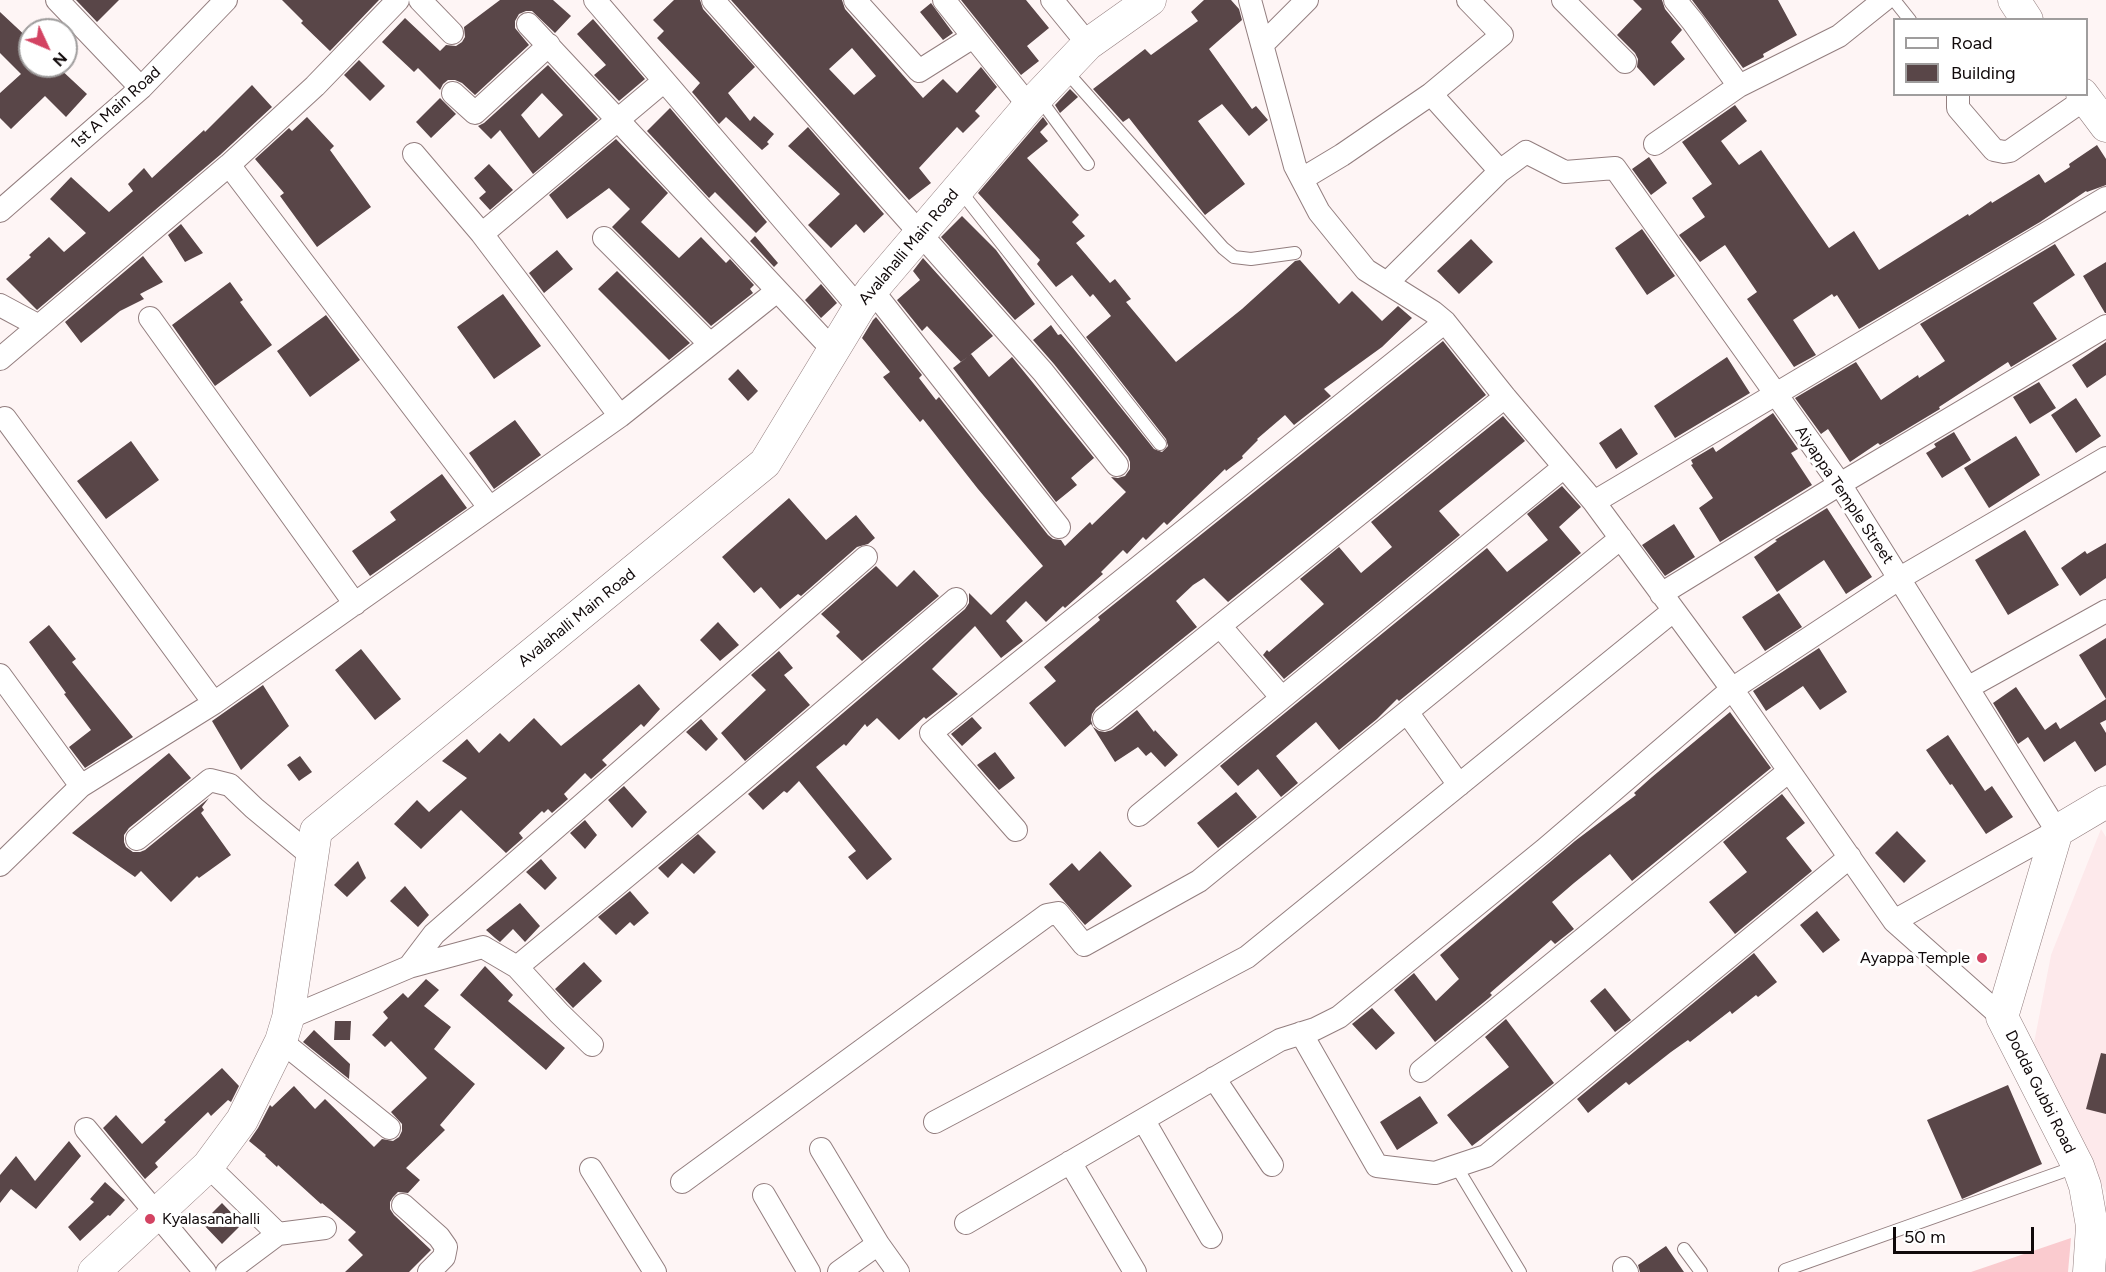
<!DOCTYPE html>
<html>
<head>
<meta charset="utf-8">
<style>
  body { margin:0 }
  #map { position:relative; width:2106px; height:1272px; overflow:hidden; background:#fef5f5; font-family:Figtree,sans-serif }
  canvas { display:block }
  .legend { position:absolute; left:1893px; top:18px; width:195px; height:78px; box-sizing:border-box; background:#fff; border:2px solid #9f9d9d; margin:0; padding:8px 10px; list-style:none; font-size:18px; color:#10090a }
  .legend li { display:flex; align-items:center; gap:12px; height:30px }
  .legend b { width:30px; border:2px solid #9f9d9d }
  .north { position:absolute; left:18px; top:18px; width:60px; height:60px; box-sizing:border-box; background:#fff; border:2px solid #9f9d9d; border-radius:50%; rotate:134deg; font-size:16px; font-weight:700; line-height:24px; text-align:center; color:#10090a }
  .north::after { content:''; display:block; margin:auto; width:21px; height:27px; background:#d34362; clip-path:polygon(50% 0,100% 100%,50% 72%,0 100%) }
  .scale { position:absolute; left:1893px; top:1227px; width:141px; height:27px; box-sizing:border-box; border:3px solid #10090a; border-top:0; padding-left:8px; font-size:18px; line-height:21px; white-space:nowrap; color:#10090a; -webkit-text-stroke:4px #fff; paint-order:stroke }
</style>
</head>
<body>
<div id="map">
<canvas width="2106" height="1272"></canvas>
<ul class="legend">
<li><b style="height:8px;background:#fff"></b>Road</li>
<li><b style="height:16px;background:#594648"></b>Building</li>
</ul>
<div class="north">N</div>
<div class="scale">50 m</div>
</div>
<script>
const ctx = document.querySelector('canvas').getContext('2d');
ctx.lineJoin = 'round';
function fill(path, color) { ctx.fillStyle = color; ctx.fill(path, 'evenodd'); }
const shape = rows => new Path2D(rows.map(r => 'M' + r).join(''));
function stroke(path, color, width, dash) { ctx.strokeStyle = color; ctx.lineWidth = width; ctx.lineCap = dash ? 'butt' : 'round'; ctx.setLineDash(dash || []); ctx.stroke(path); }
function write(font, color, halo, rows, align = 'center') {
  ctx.font = font + ' Figtree,sans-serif'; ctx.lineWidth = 6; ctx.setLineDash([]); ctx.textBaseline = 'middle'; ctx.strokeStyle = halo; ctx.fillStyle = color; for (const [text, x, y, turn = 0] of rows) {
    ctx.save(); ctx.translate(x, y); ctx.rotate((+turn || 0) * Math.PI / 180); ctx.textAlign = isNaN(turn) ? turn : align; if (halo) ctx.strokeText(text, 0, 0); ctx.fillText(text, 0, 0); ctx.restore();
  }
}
fill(shape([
  [2101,829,2106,837,2106,1193,2034,1043,2051,955]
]), '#fde9eb');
fill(shape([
  [2071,1238,2068,1272,1971,1272]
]), '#facbcf');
fill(shape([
  [76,0,119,0,97,22],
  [282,0,379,0,330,51,301,23,303,21],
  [500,0,553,0,571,16,555,33,532,11,526,11,519,14,515,21,515,28,529,45,475,95,462,83,455,80,448,80,443,84,440,90,418,68,414,72,382,42,405,18,440,51,446,45,456,46,462,42,465,37,464,27],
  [674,0,700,0,703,9,755,67,728,93,750,121,754,116,774,134,767,142,769,144,762,150,726,117,719,124,692,92,700,83,657,38,664,31,653,20],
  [731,0,842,0,845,9,923,98,943,79,957,93,981,67,997,87,975,111,980,116,963,133,957,127,919,168,931,183,909,200],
  [852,48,876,76,854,95,829,69],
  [961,0,1026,0,1049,28,1027,46,1039,61,1021,75],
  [1204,0,1231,0,1239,9,1242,20,1209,49,1252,109,1256,106,1268,120,1249,136,1222,104,1198,121,1245,184,1205,215,1129,118,1123,122,1093,89,1145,49,1151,55,1198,21,1191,12],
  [1633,0,1662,0,1665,9,1682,30,1671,42,1685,59,1654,86,1637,67,1638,59,1635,53,1617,35,1642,9],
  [1692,0,1778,0,1797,35,1763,54,1764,57,1743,68],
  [931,3,953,33,943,40,920,12],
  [0,12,30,40,30,66,57,66,87,94,66,117,45,96,11,129,0,118,0,93,21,74,0,53],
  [593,19,645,79,619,101,594,75,606,65,577,34],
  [359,60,385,86,370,101,344,75],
  [548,65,598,119,533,174,500,130,491,139,478,126,484,123],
  [542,93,563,115,539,138,521,115],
  [252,85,272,107,220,155,37,310,6,279,31,257,29,255,49,237,64,252,86,233,50,199,71,177,109,212,133,191,128,184,144,168,152,178,204,130,205,132],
  [1070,89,1078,97,1060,113,1055,105],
  [440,98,456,114,431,138,416,122],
  [1735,105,1747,121,1721,141,1739,165,1761,150,1829,248,1854,231,1879,270,1968,214,1969,216,1991,201,1992,203,2039,174,2045,183,2070,167,2069,164,2097,145,2106,159,2106,185,2087,192,2086,191,2040,222,1859,329,1837,295,1834,297,1832,294,1793,320,1816,355,1794,367,1747,299,1757,292,1725,245,1700,262,1679,235,1705,217,1692,198,1712,184,1682,142],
  [670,108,767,222,756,233,715,192,709,198,647,131],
  [307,117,334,146,330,150,371,207,317,247,280,196,284,193,255,159,289,128,292,131],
  [1043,117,1048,124,1040,132,1048,141,1027,158,1079,215,1072,222,1085,236,1076,243,1110,283,1115,279,1131,299,1126,302,1176,362,1242,309,1295,261,1300,260,1339,304,1352,291,1382,321,1398,306,1412,318,1382,347,1324,389,1331,396,1294,425,1285,415,1257,439,1258,440,1242,456,1243,458,1226,471,1225,469,1167,525,1164,522,1146,540,1143,537,1127,554,1123,550,1101,572,1103,574,1065,608,1063,606,1046,622,1026,601,1006,621,1023,641,1001,658,975,626,932,669,958,694,926,719,924,717,899,740,877,718,867,727,865,724,846,746,844,744,816,767,892,859,867,880,848,857,856,851,799,781,787,793,784,791,763,810,748,794,965,609,969,603,969,593,991,615,1043,566,978,489,923,419,920,422,883,377,890,372,862,338,873,320,876,317,922,375,919,378,936,400,939,397,1048,535,1053,539,1061,540,1065,546,1090,522,1092,525,1126,492,1111,477,1118,478,1125,476,1130,469,1130,462,1128,457,1054,364,1033,340,1051,325,1058,335,1061,334,1073,348,1154,449,1162,452,1168,446,1166,439,1086,337,1111,316,1093,294,1090,297,1072,275,1056,287,1037,264,1040,260,978,193],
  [808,127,884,214,864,233,856,224,831,248,808,225,840,194,788,146],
  [616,139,668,193,641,222,679,258,701,237,726,263,730,259,754,285,750,289,753,293,711,326,612,227,630,209,609,188,567,219,549,195],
  [1649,157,1667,183,1651,195,1632,169],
  [489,164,513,190,490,210,479,198,486,192,474,178],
  [962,216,996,250,1035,304,1015,320,941,237],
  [181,224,203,253,185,262,168,235],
  [1642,229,1675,276,1647,295,1615,248],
  [755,236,778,263,774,267,750,241],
  [1471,239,1493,262,1459,294,1437,271],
  [2055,244,2075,275,2033,303,2057,339,2011,367,2008,362,1939,407,1940,409,1880,445,1878,443,1850,462,1828,429,1821,434,1795,398,1856,362,1881,400,1918,375,1919,378,1945,361,1920,324],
  [557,250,573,269,544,293,529,273],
  [143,256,163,282,140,294,144,299,120,311,81,343,65,322],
  [923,258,993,336,961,362,927,326,922,331,897,300,920,280,913,271],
  [2106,262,2106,313,2105,313,2083,276],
  [617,271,690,343,669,360,598,289],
  [230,282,243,300,240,302,272,345,215,386,172,325],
  [821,284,837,303,821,318,805,300],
  [503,294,541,346,494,379,457,327],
  [326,315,360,360,310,397,277,351],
  [1443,341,1486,395,1228,602,1204,578,1193,585,1176,601,1197,627,1096,708,1092,714,1091,720,1093,727,1099,731,1105,732,1112,730,1137,710,1154,732,1155,730,1178,755,1165,767,1151,752,1146,756,1138,747,1115,762,1091,724,1065,747,1029,703,1056,681,1044,667,1100,620,1098,617],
  [2106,342,2106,375,2087,388,2072,365],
  [971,354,989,377,1012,357,1099,464,1094,458,1071,478,1077,485,1056,502,953,368],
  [1727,357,1750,393,1675,438,1654,406],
  [738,369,758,391,748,401,728,379],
  [2039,382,2056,408,2030,424,2013,397],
  [2076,398,2101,436,2076,453,2051,415],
  [1773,413,1798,449,1791,453,1812,485,1720,542,1699,508,1713,498,1691,465,1693,464,1691,460,1713,447,1716,452],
  [1503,416,1525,441,1439,511,1460,535,1284,679,1263,655,1267,650,1269,652,1324,604,1300,579,1339,547,1361,573,1392,547,1371,522],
  [515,420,541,455,494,489,469,453],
  [1621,428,1638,454,1616,469,1599,443],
  [1954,432,1971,460,1942,478,1926,453,1936,447,1934,444],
  [2016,436,2040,475,1989,508,1964,468],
  [131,441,159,480,106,519,77,481],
  [442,474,467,508,370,576,352,551,396,520,390,512],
  [1562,486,1581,507,1559,527,1581,553,1399,701,1397,699,1377,719,1339,750,1316,722,1276,756,1298,783,1281,797,1258,769,1238,786,1220,766,1487,548,1507,572,1548,540,1527,514],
  [789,498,826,540,856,515,875,538,868,544,857,547,801,596,798,594,780,609,761,587,754,593,722,557],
  [1827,508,1872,577,1846,594,1824,560,1777,592,1754,557,1777,541,1775,540],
  [1674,524,1695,557,1665,576,1642,545],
  [2025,530,2059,585,2008,615,1975,560],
  [2106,543,2106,578,2080,596,2061,568,2085,551,2087,554],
  [876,566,897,587,914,570,939,596,862,661,836,636,840,632,821,614],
  [1779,593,1802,627,1765,651,1742,617],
  [718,622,739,645,720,661,700,640],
  [49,625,76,659,72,662,133,737,85,768,69,747,91,730,64,694,66,693,29,642],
  [2106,638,2106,699,2079,655],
  [1819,648,1847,692,1820,710,1803,686,1766,711,1753,691],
  [361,649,401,699,375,720,335,670],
  [779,651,793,668,784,675,810,705,745,761,721,733,766,690,751,675],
  [639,684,660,709,644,727,641,724,602,760,607,765,591,779,585,773,564,794,568,799,552,813,548,809,544,813,542,811,519,833,523,838,506,853,461,810,421,849,394,824,417,800,429,812,467,778,442,761,467,739,479,753,500,733,509,742,534,718,561,746],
  [263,685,289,726,241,770,212,721],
  [2016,687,2045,730,2056,722,2060,729,2106,699,2106,720,2100,723,2106,733,2106,765,2095,772,2075,741,2044,762,2028,737,2018,744,1993,703],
  [1730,712,1771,768,1632,881,1610,854,1574,883,1552,902,1574,929,1555,944,1551,940,1490,993,1492,995,1489,998,1435,1042,1394,990,1414,973,1436,1001,1459,979,1440,955,1575,841,1636,795,1634,793,1652,777],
  [972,717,982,728,962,746,951,734],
  [701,719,718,739,706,751,686,732],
  [1948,735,1985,791,1992,786,2013,817,1986,834,1952,784,1950,785,1926,750],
  [995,752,1015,778,999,790,977,765],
  [169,753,191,778,129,828,124,835,124,842,126,847,133,852,140,852,145,850,209,798,202,807,204,810,201,813,231,855,199,878,197,876,171,902,141,871,135,877,72,833],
  [300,756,312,772,299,781,287,765],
  [624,786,647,812,632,828,608,800],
  [1236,792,1257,817,1218,848,1197,823],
  [1782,794,1805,823,1786,838,1812,871,1735,934,1709,902,1747,872,1723,842],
  [585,820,597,835,585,849,570,833],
  [1897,831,1926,861,1904,883,1875,853],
  [698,834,716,852,694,874,682,863,668,878,658,868],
  [1100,851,1132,886,1085,925,1049,884,1072,863,1079,871],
  [541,859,557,878,545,890,526,872],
  [358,861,366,878,347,897,334,885],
  [405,886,429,915,418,927,390,901],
  [630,891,649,913,634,926,630,922,616,935,598,917],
  [520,903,540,926,525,942,513,929,500,942,495,938,486,930],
  [1817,911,1840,940,1823,953,1800,925],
  [1754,953,1777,982,1758,997,1756,995,1732,1014,1730,1011,1690,1042,1688,1040,1671,1052,1629,1085,1626,1082,1588,1113,1577,1099],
  [584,962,602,981,573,1008,555,989],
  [485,966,513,995,508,1001,565,1048,546,1070,460,995],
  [426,979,439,990,424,1006,451,1027,434,1049,475,1084,440,1125,445,1130,406,1168,420,1180,408,1193,398,1192,393,1197,390,1202,390,1209,394,1215,431,1250,409,1272,345,1272,363,1255,348,1240,356,1232,322,1203,321,1204,278,1165,277,1167,265,1156,266,1155,249,1141,258,1128,270,1105,272,1107,294,1086,315,1109,325,1099,374,1147,382,1139,393,1141,399,1137,402,1131,402,1124,391,1112,427,1078,391,1041,385,1047,372,1035,388,1018,383,1012,403,993,408,998],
  [1605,988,1631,1020,1615,1032,1590,1001],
  [1372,1008,1395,1033,1376,1050,1352,1024],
  [1506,1019,1554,1083,1472,1146,1447,1115,1509,1067,1485,1037],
  [335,1021,351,1021,350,1040,334,1040],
  [314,1030,350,1064,349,1079,303,1042],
  [2101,1053,2106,1054,2106,1114,2086,1109],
  [222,1068,239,1086,231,1102,228,1100,211,1116,208,1112,155,1163,158,1167,145,1179,103,1128,116,1115,142,1144,166,1122,164,1120],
  [2008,1085,2042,1164,1962,1199,1927,1120],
  [1420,1096,1438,1123,1397,1150,1380,1122],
  [69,1141,81,1156,36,1209,11,1189,0,1203,0,1175,16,1156,35,1181],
  [105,1182,125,1200,110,1216,108,1215,80,1241,68,1227,94,1202,90,1199],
  [222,1203,242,1224,222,1244,202,1223],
  [1666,1246,1684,1272,1640,1272,1638,1265]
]), '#594648');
const lane = shape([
  [1894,0,1910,20],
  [1065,70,1223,248,1234,257,1251,259,1295,253],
  [1039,98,1088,164],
  [958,188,1160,444],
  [1456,1166,1520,1272],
  [1684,1249,1701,1272],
  [1785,1270,2078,1166]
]);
const street = shape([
  [57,0,141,88],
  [420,0,452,33],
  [595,0,859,308],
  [713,0,1043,372,1117,465],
  [855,0,919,71,973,37],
  [944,0,1029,106],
  [1052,0,1088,44],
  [1250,0,1295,166,1319,212,1366,270,1433,312,1445,322,1505,397,1594,502,1732,689,1894,921,2002,1017],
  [1563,0,1625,62],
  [1675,0,1693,22,1739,86],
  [528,24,834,351],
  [1263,44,1307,0],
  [453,93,475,113,549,45],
  [1431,94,1500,171,1526,152,1565,172,1615,168,1840,484,2057,831,1894,921],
  [1958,94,1958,108,1994,150,2004,152,2010,151,2085,99],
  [1655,144,1739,86,1839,36,1884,0],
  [414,154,482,234,664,81],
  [229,165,489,507],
  [1302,179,1342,155,1431,94,1502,35,1468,0],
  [0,211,141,88,226,0],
  [482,234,620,416],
  [604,238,710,344],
  [1387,283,1500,171],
  [872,290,1059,527],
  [0,305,39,326],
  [150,318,355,604],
  [0,359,229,165,315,86,398,0],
  [5,418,214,703],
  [1594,502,2106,198],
  [1661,594,1840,484,2106,326],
  [1220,626,1282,698],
  [0,675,81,786],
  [1969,687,2106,611],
  [1407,712,1459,785],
  [1104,719,1505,397],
  [1139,815,1564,467],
  [1016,830,931,733,1445,322],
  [137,839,210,780,230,785,254,808,313,857],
  [0,865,81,786,214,703,620,416,777,291],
  [409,967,483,947,517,967,738,784,956,599],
  [517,967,559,1013,592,1045],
  [288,1018,409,967,434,934,866,557],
  [1301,1033,1377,1166,1435,1173,1486,1156,1850,857],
  [281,1041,389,1128],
  [1421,1071,1789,771],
  [1214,1078,1272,1165],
  [1144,1121,1211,1237],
  [935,1122,1247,957,1673,611],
  [86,1129,205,1272],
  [821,1149,878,1244,898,1272],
  [1070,1162,1135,1272],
  [208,1166,278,1234],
  [591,1169,655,1272],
  [682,1182,1047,915,1058,913,1084,945,1199,881,1621,538],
  [764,1195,809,1272],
  [403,1205,439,1237,446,1247,444,1257,429,1272],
  [966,1223,1280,1040,1315,1029,1339,1017,1544,850,1732,689,1900,578,2106,458],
  [1624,1268,1627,1272],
  [227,1272,278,1234,325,1228],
  [839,1272,878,1244]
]);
const secondary = shape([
  [2014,0,2027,20],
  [2082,94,2106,126],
  [94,1272,208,1166,242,1120,281,1041,288,1018,316,831,765,463,859,308,872,290,1029,106,1088,44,1150,0],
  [2089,1272,2092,1226,2085,1186,2078,1166,2002,1017,2057,831,2106,802]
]);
stroke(lane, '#937e7f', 14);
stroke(street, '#937e7f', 24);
stroke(secondary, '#937e7f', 33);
stroke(lane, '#fff', 12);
stroke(street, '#fff', 22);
stroke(secondary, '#fff', 32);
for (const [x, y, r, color] of [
  [1982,958,6,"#d34362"],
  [150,1219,6,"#d34362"]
]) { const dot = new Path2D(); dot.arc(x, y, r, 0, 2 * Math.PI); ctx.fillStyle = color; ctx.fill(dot); stroke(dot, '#fff', 2); }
write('16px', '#10090a', '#fff', [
  ["1st A Main Road",116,108,-42],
  ["Avalahalli Main Road",909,247,-50],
  ["Aiyappa Temple Street",1844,495,56],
  ["Avalahalli Main Road",577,618,-39],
  ["Dodda Gubbi Road",2040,1092,63]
]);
write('16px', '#10090a', '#fff', [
  ["Ayappa Temple",1970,958],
  ["Kyalasanahalli",162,1219,"left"]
], 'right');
</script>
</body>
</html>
